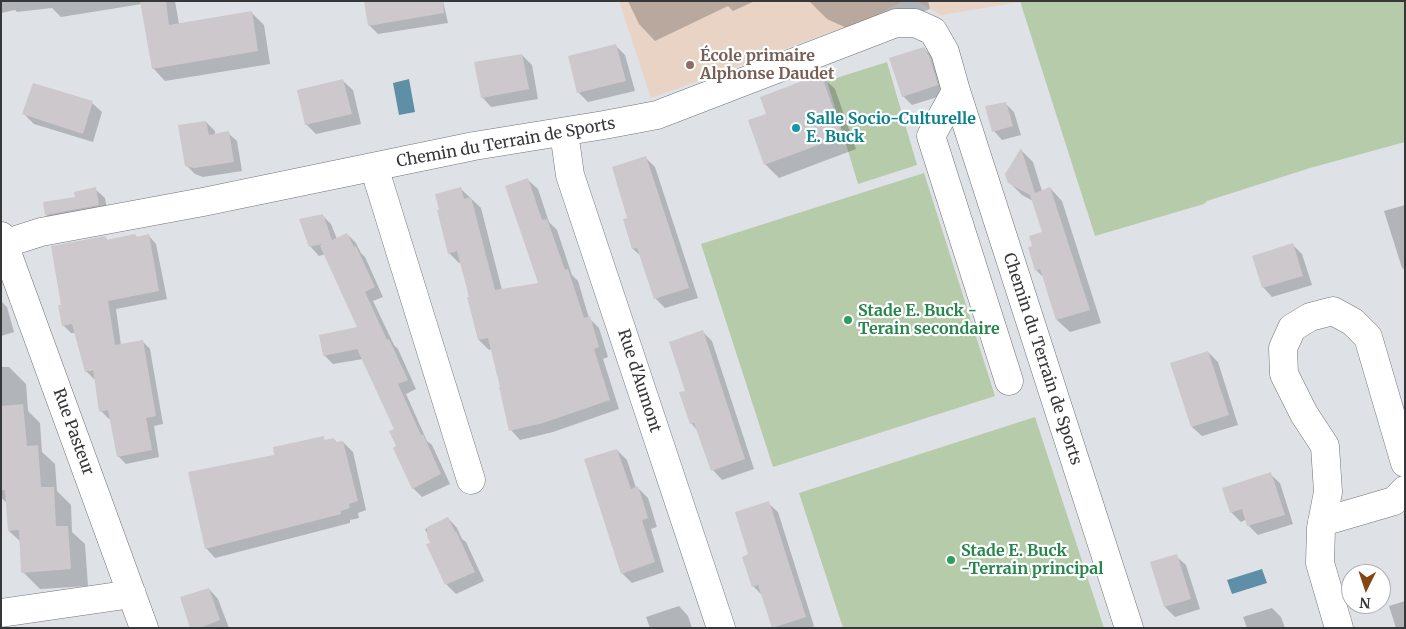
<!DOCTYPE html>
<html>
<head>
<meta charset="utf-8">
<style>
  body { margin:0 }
  #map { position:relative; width:1406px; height:629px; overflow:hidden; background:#dee2e6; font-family:Merriweather,serif }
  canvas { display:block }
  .frame { position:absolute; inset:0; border:2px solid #363739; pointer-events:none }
  .north { position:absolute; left:1341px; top:564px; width:50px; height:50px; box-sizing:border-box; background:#fff; border:1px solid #afafb0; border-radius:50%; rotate:184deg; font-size:14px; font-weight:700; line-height:20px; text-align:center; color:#363739 }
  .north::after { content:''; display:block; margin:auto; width:18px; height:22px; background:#864511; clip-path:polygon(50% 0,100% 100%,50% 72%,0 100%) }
</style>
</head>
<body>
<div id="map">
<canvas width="1406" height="629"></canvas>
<div class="frame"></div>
<div class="north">N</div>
</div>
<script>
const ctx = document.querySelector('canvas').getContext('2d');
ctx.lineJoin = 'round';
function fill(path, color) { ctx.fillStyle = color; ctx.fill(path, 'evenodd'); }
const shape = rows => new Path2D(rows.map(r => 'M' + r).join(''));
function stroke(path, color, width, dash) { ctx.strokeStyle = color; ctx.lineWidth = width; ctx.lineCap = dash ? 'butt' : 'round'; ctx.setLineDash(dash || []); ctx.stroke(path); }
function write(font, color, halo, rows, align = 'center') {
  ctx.font = font + ' Merriweather,serif'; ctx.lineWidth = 4.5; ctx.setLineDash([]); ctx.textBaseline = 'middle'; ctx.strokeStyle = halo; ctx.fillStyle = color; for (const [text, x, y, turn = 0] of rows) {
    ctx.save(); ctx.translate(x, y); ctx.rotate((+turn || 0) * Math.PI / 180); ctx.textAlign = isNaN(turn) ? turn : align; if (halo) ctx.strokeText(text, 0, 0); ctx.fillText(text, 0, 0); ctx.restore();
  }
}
fill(shape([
  [619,1,903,1,866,21,828,33,651,98],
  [917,1,1027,1,941,15]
]), '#e8d3c5');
fill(shape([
  [1020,1,1405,1,1405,142,1310,168,1207,201,1204,204,1095,236],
  [887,62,917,165,858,184,827,81],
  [924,173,995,396,773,467,701,244],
  [1035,417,1104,628,843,628,799,493]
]), '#b6cbaa');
fill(shape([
  [409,79,415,112,399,115,393,83],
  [1262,569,1267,583,1232,594,1227,580]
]), '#5e8fa7');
fill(shape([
  [1,1,175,1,179,24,252,13,264,25,270,64,165,81,153,68,142,4,61,17,52,8,17,12,15,10,1,13],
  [365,1,443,1,448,23,378,34,369,25],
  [628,1,755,1,733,11,728,6,655,41,639,24],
  [809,1,928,1,930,9,879,28,871,39,827,19],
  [615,45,625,55,635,91,588,102,579,93,569,57],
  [924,48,933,57,947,94,912,105,903,96],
  [522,55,532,65,538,99,491,107,482,97],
  [821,76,835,89,856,149,779,178,765,164,767,115],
  [343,81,353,90,361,124,316,134,306,124],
  [92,103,102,112,93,142,34,124,24,114],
  [1005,103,1014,112,1021,135,1002,140,994,131],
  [206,122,215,131,215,135,228,133,237,141,242,171,203,177,195,174,186,165],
  [1021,150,1033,162,1042,191,1050,188,1062,201,1101,323,1070,332,1057,320,1044,278,1036,270,1033,247,1044,233,1033,201,1022,195,1009,182],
  [645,157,655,167,698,298,665,308,655,298,642,257,633,249,628,219],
  [528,180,538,189,549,222,557,230,572,275,578,281,589,318,599,328,608,357,603,359,619,409,553,432,520,440,511,430,502,388,492,349,489,350,479,340,469,298,471,298,461,262,459,263,449,253,461,189,481,208,502,290,540,284],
  [95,189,105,198,108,215,56,224,46,215],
  [1405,205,1405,270,1402,268,1384,211],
  [322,215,331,224,337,239,347,234,356,243,361,253,365,257,383,297,373,301,394,345,398,349,416,389,406,394,427,441,432,445,450,484,422,497,413,488,398,447,396,430,363,359,333,364,324,355,359,328,325,254,319,256,310,246],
  [135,235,138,238,149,236,156,244,167,299,116,309,121,345,142,341,150,349,163,424,154,426,159,457,126,464,118,456,111,419,109,419,101,411,96,378,94,379,86,371,75,333,71,333,63,325,63,306,105,237,108,241],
  [99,368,89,371,89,369],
  [1293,245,1302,254,1312,285,1272,297,1263,287],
  [1,301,7,307,14,332,1,336],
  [703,332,712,341,754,469,722,480,713,470,698,431,691,423,686,392],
  [1208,352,1218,362,1238,425,1202,436,1192,427],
  [1,367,9,367,26,384,28,411,40,423,42,452,55,464,57,491,71,505,72,532,85,544,88,586,40,589,23,572,21,542,9,531,7,503,1,498],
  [323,438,326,441,334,439,337,443,343,442,353,452,366,510,358,513,359,518,350,520,350,523,215,558,206,548,276,456],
  [617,450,627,460,636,488,638,488,648,498,657,527,651,529,664,572,632,583,622,573],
  [1270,474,1280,483,1293,524,1258,535,1249,526,1247,519,1241,522,1231,512],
  [768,503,778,512,814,626,810,628,774,628,762,595,753,586],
  [448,518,457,528,462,539,466,542,484,581,456,594,447,585,428,545,432,544,425,529],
  [1176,556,1186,565,1200,609,1175,617,1165,607,1152,563],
  [209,589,218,599,229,628,192,628],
  [1405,601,1405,628,1396,628,1389,606],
  [679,606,688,616,692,628,650,628,646,617],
  [1272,608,1281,617,1285,628,1247,628,1243,617]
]), '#0003');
fill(shape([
  [140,1,166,1,169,25,252,11,258,51,152,69],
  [364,1,443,1,444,13,368,26],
  [616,44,626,81,577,93,568,56],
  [924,47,930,58,938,85,902,97,889,58],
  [522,54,529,89,481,98,474,62],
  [821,74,843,136,764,165,748,120,766,114,760,97],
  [343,79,352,114,305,125,297,90],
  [33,83,93,101,83,134,22,114],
  [1006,102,1013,126,992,132,985,106],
  [206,121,209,135,229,131,234,162,194,168,185,166,178,125],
  [1021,148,1035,193,1050,187,1090,310,1056,320,1040,269,1035,271,1028,247,1032,246,1029,236,1042,232,1030,195,1008,183,1005,174],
  [646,156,689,288,654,299,637,248,632,249,623,219,627,218,612,167],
  [528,178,542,220,547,219,565,270,568,269,584,318,590,316,599,347,594,349,610,400,543,423,509,431,499,387,500,387,488,338,478,340,467,297,469,297,457,251,448,254,437,210,439,210,435,194,461,187,464,199,471,197,495,290,538,283,505,186],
  [96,187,99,205,45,215,43,202,75,197,74,192],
  [323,214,332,240,347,233,354,247,356,246,375,287,365,292,387,340,389,339,408,380,398,384,421,435,423,434,441,474,412,489,393,448,396,446,389,431,394,429,357,349,323,356,319,335,357,327,320,246,322,244,309,247,299,219],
  [135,234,136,237,149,234,159,291,108,301,115,345,143,340,156,416,146,418,152,450,117,457,108,410,99,412,93,369,85,372,72,324,62,326,58,305,61,305,51,246,105,236,106,240],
  [1293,243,1303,276,1262,288,1252,256],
  [703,330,745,459,711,471,694,423,690,424,679,392,685,391,669,342],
  [1208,351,1229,415,1191,427,1170,363],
  [23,404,27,446,38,445,41,487,54,487,56,526,68,526,71,569,21,573,19,530,8,531,5,490,1,490,1,406],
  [324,436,324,440,334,438,335,442,343,441,358,501,349,504,350,508,341,511,341,514,205,549,188,472,274,455,273,447],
  [617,449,631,489,638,486,648,518,642,520,655,562,621,574,584,459],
  [1271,472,1285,515,1247,526,1242,509,1230,513,1222,488],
  [769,501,806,617,772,628,758,585,752,587,742,557,748,554,735,512],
  [448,517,455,532,456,531,475,572,445,585,426,544,430,543,427,536,427,527],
  [1177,554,1191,599,1164,607,1150,562],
  [209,588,220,620,200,628,190,628,180,597]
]), '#cdc8cb');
const minor = shape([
  [956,91,931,136,1009,381],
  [564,132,570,175,721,628],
  [374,167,471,480],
  [1,236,144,628],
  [4,244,41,232,203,202,474,146,604,125,657,115,896,23,915,23,933,31,945,52,956,91,1129,628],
  [1322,522,1394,501,1405,490],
  [1,613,132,594],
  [1339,628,1320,563,1321,528,1328,492,1325,446,1304,414,1284,374,1283,348,1292,328,1310,317,1333,311,1353,322,1368,337,1405,463]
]);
stroke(minor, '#6f7377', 29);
stroke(minor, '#fff', 28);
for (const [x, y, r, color] of [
  [690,65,5,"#8d6e63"],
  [796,128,5,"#0f9aa8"],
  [848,320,5,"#2e9e5b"],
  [951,560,5,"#2e9e5b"]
]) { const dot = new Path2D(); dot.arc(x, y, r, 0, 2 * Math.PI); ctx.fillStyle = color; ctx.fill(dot); stroke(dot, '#fff', 2); }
write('bold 16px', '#785e54', '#fff', [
  ["École primaire",700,56],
  ["Alphonse Daudet",700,74]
], 'left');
write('bold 16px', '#0d838f', '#fff', [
  ["Salle Socio-Culturelle",806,119],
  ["E. Buck",806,137]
], 'left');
write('16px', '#363739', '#fff', [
  ["Chemin du Terrain de Sports",506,143,-10],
  ["Chemin du Terrain de Sports",1042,359,72],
  ["Rue d'Aumont",639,381,72],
  ["Rue Pasteur",73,432,70]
]);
write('bold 16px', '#27864d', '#fff', [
  ["Stade E. Buck -",858,311],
  ["Terain secondaire",858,329],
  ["Stade E. Buck",961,551],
  ["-Terrain principal",961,569]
], 'left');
</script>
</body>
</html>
